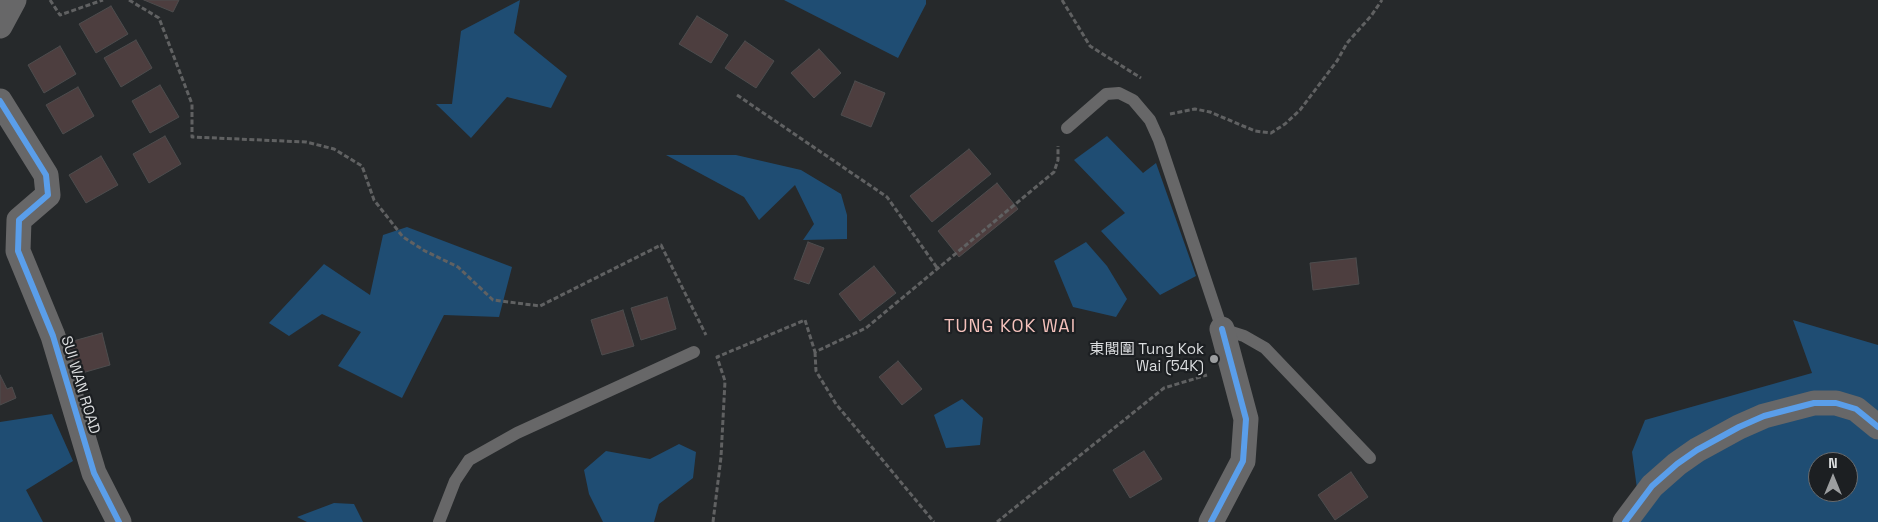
<!DOCTYPE html>
<html>
<head>
<meta charset="utf-8">
<style>
  body { margin:0 }
  #map { position:relative; width:1878px; height:522px; overflow:hidden; background:#26292b; font-family:"Space Grotesk",sans-serif }
  canvas { display:block }
  .north { position:absolute; left:1808px; top:452px; width:50px; height:50px; box-sizing:border-box; background:#1c1f22; border:1px solid #686b6e; border-radius:50%; rotate:0deg; font-size:14px; font-weight:700; line-height:20px; text-align:center; color:#dbdddf }
  .north::after { content:''; display:block; margin:auto; width:18px; height:22px; background:#9c9ea0; clip-path:polygon(50% 0,100% 100%,50% 72%,0 100%) }
</style>
</head>
<body>
<div id="map">
<canvas width="1878" height="522"></canvas>
<div class="north">N</div>
</div>
<script>
const ctx = document.querySelector('canvas').getContext('2d');
ctx.lineJoin = 'round';
function fill(path, color) { ctx.fillStyle = color; ctx.fill(path, 'evenodd'); }
const shape = rows => new Path2D(rows.map(r => 'M' + r).join(''));
function stroke(path, color, width, dash) { ctx.strokeStyle = color; ctx.lineWidth = width; ctx.lineCap = dash ? 'butt' : 'round'; ctx.setLineDash(dash || []); ctx.stroke(path); }
function write(font, color, halo, rows, align = 'center') {
  ctx.font = font + ' "Space Grotesk","Noto Sans SC",sans-serif'; ctx.lineWidth = 4.5; ctx.setLineDash([]); ctx.textBaseline = 'middle'; ctx.strokeStyle = halo; ctx.fillStyle = color; for (const [text, x, y, turn = 0] of rows) {
    ctx.save(); ctx.translate(x, y); ctx.rotate((+turn || 0) * Math.PI / 180); ctx.textAlign = isNaN(turn) ? turn : align; if (halo) ctx.strokeText(text, 0, 0); ctx.fillText(text, 0, 0); ctx.restore();
  }
}
fill(shape([
  [520,0,514,33,567,76,551,108,507,97,471,138,436,104,452,104,461,31],
  [784,0,926,0,926,4,898,58],
  [1107,136,1143,173,1156,163,1196,276,1160,295,1101,231,1125,213,1074,160],
  [666,155,736,155,801,170,841,194,847,215,847,239,803,240,814,224,795,185,759,220,744,197],
  [407,227,512,267,499,317,444,315,402,398,338,366,361,332,322,314,289,336,269,323,324,264,370,295,383,235],
  [1086,242,1107,266,1127,299,1116,317,1073,307,1054,261],
  [1793,320,1878,345,1878,522,1617,522,1638,496,1632,452,1645,420,1812,373],
  [1818,462,1848,462,1848,492,1818,492],
  [962,399,983,418,980,445,946,448,934,415],
  [52,414,73,461,26,490,43,522,0,522,0,422],
  [679,444,696,452,693,478,659,504,654,522,603,522,589,494,584,470,606,451,650,459],
  [334,503,354,504,363,522,307,522,297,517]
]), '#1f4d73');
const building = shape([
  [144,0,179,0,173,12,144,0],
  [111,6,128,34,96,53,79,24,111,6],
  [697,16,728,35,711,63,679,44,697,16],
  [136,40,152,68,121,87,104,58,136,40],
  [745,41,774,61,756,88,725,68,745,41],
  [60,46,76,74,44,93,28,65,60,46],
  [819,49,841,73,814,98,791,73,819,49],
  [855,81,885,93,871,127,841,115,855,81],
  [160,85,179,117,150,133,132,101,160,85],
  [78,87,94,116,63,134,46,105,78,87],
  [165,136,181,164,149,183,133,154,165,136],
  [969,149,991,174,932,222,910,196,969,149],
  [101,156,118,185,86,203,69,175,101,156],
  [997,183,1018,209,959,257,938,231,997,183],
  [808,242,824,248,809,284,794,279,808,242],
  [1356,258,1359,284,1313,290,1310,263,1356,258],
  [874,266,896,293,860,321,839,294,874,266],
  [667,297,676,329,641,340,631,308,667,297],
  [623,310,634,346,602,355,591,320,623,310],
  [102,333,110,365,75,375,66,343,102,333],
  [898,361,922,389,902,405,879,377,898,361],
  [0,375,7,389,12,387,16,398,0,405,0,375],
  [1144,451,1162,479,1130,498,1113,470,1144,451],
  [1351,472,1368,497,1335,520,1318,495,1351,472]
]);
fill(building, '#4d3e3f');
stroke(building, '#4d4d4e', 1);
stroke(shape([
  [50,0,60,15,103,0],
  [129,0,159,18,192,104,192,137,306,142,334,149,362,166,374,200,403,237,425,251,458,267,493,300,540,306,661,245,706,335],
  [1062,0,1090,46,1141,78],
  [737,95,887,197,938,269],
  [1170,114,1195,109,1210,112,1255,131,1271,133,1285,124,1300,110,1337,61,1347,43,1371,16,1382,0],
  [815,352,816,371,836,404,934,522],
  [713,522,721,457,725,381,717,357,805,320,815,352,866,328,1054,172,1058,160,1058,146],
  [997,522,1164,388,1207,375]
]), '#606162', 3, [5, 2.5]);
stroke(shape([
  [1067,128,1106,94,1119,93,1133,100,1150,120,1159,140,1222,329,1244,336,1265,348,1370,458],
  [439,522,455,481,469,460,517,433,694,352]
]), '#676768', 12);
stroke(shape([
  [0,26,14,0],
  [0,101,46,175,48,195,19,220,18,251,53,336,94,473,119,522],
  [1211,522,1243,461,1246,419,1222,329],
  [1625,522,1652,486,1677,464,1697,450,1739,427,1764,416,1814,403,1836,403,1856,409,1878,427]
]), '#676768', 25);
stroke(shape([
  [0,101,46,175,48,195,19,220,18,251,53,336,94,473,119,522],
  [1211,522,1243,461,1246,419,1222,329],
  [1625,522,1652,486,1677,464,1697,450,1739,427,1764,416,1814,403,1836,403,1856,409,1878,427]
]), '#5a9eea', 6);
for (const [x, y, r, color] of [
  [1214,359,5,"#9c9ea0"]
]) { const dot = new Path2D(); dot.arc(x, y, r, 0, 2 * Math.PI); ctx.fillStyle = color; ctx.fill(dot); stroke(dot, '#1c1f22', 2); }
write('15px', '#dbdddf', '#1c1f22', [
  ["東閣圍 Tung Kok",1204,350],
  ["Wai (54K)",1204,367]
], 'right');
write('15px', '#dbdddf', '#1c1f22', [
  ["SUI WAN ROAD",80,385,73]
]);
ctx.letterSpacing = '1px';
write('18px', '#f4c1bb', '#1c1f22', [
  ["TUNG KOK WAI",1010,327]
]);
ctx.letterSpacing = '0px';
</script>
</body>
</html>
